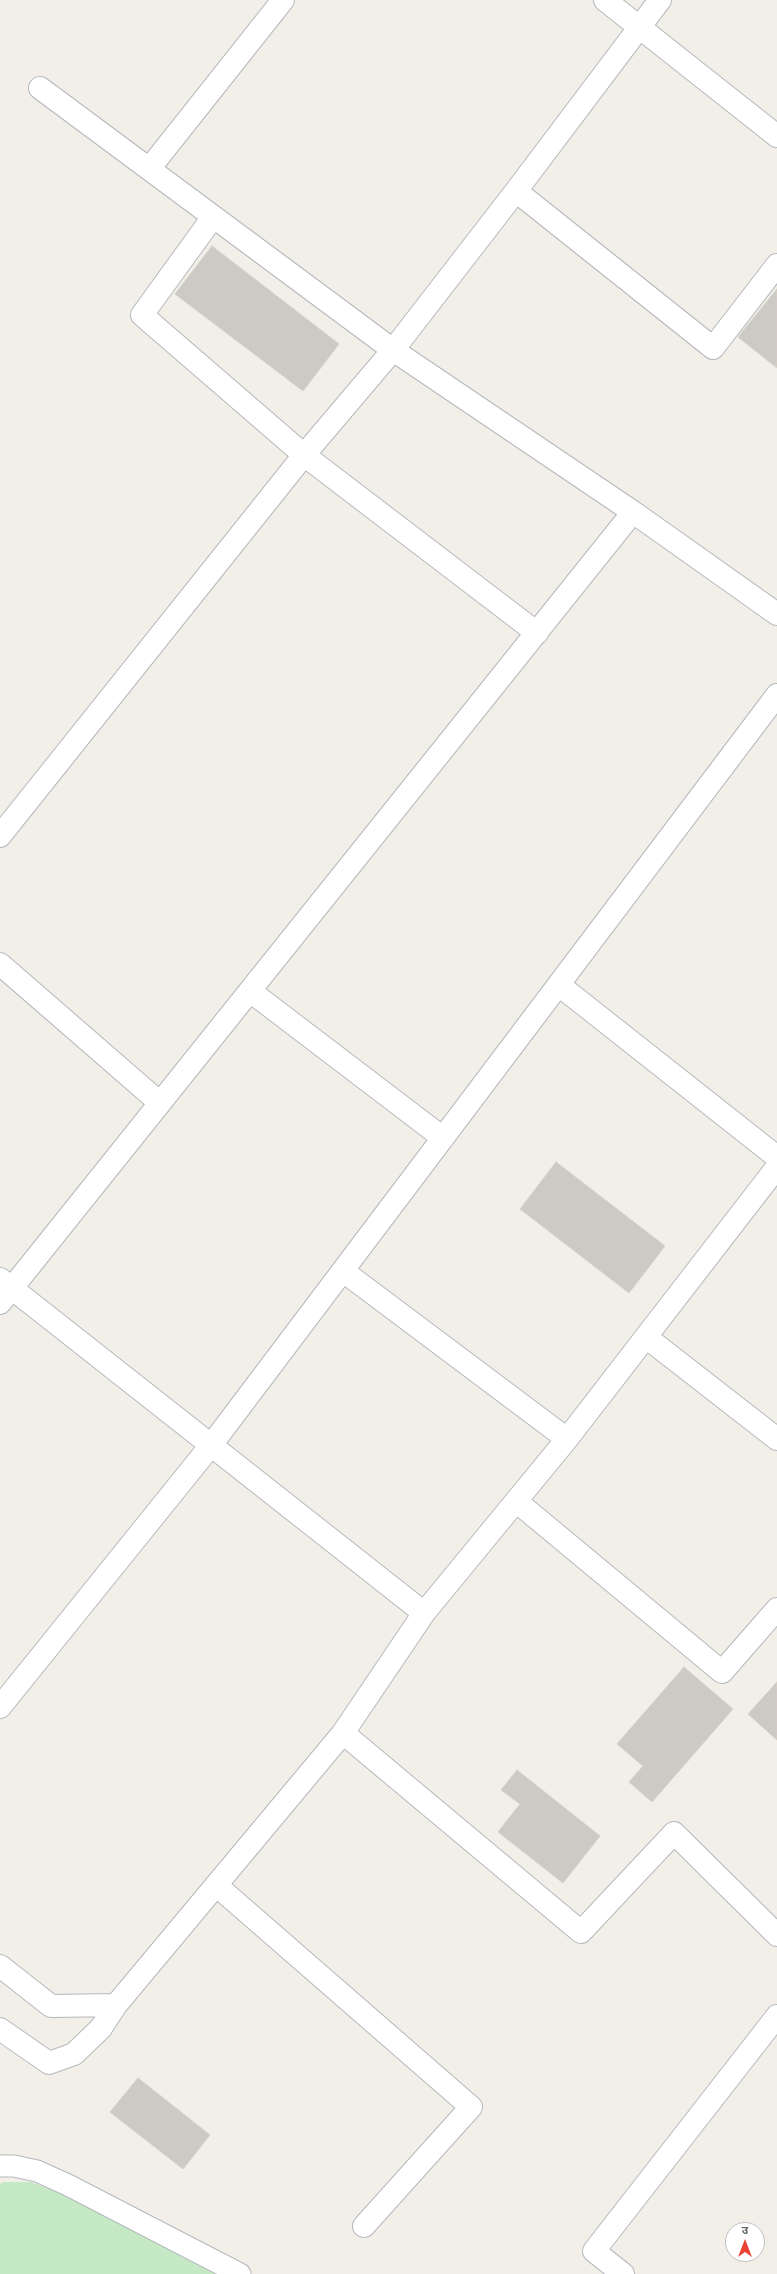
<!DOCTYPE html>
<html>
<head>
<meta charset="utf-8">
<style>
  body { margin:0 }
  #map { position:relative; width:777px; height:2274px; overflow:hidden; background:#f1efe8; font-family:"Varela Round","Noto Sans Devanagari",sans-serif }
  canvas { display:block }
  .north { position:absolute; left:725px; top:2222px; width:40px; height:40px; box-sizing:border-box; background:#fff; border:1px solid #bfc1c3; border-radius:50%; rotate:0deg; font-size:11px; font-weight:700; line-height:16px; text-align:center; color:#5f6368 }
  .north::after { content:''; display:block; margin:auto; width:14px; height:18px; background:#ea4335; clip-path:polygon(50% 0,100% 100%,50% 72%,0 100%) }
</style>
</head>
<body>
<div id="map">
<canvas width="777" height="2274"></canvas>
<div class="north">उ</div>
</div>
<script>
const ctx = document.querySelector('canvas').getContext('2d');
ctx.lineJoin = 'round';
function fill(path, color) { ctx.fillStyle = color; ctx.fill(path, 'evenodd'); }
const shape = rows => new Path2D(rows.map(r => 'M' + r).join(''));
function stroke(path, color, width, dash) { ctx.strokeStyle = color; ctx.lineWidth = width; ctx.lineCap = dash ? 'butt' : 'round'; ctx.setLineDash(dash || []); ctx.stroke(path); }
fill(shape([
  [3,2182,31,2182,69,2197,216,2274,0,2274,0,2184]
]), '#c5e8c5');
const building = shape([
  [212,246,339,344,303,391,175,294,212,246],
  [777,289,777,368,738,337,777,289],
  [556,1162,665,1246,629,1293,520,1209,556,1162],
  [684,1667,733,1709,652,1802,629,1782,643,1766,617,1744,684,1667],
  [777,1682,777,1740,748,1714,777,1682],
  [517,1770,600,1836,563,1883,498,1832,520,1804,501,1790,517,1770],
  [138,2078,210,2135,183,2169,110,2112,138,2078]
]);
fill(building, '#cccac5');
stroke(building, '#d6d1c6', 1);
const lane = shape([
  [0,2166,14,2166,37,2171,68,2185,240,2274]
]);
const street = shape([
  [605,0,777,136],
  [40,88,393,350,633,512,777,614],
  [149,169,283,0],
  [516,191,713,348,777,265],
  [213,217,142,315,304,455,537,633],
  [0,836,304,455,393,350,516,191,660,0],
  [0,964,160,1103],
  [559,985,777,1157],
  [250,991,443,1138],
  [343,1271,567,1439],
  [0,1279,424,1613],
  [0,1303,633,512],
  [646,1337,777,1439],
  [516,1501,722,1672,777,1609],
  [0,1707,212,1444,777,695],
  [343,1733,581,1932,674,1833,777,1935],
  [216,1885,471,2107,364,2226],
  [0,1966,51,2006,116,2005],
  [0,2029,49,2063,74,2054,101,2028,116,2005,343,1733,424,1613,567,1439,777,1167],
  [623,2274,594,2251,777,2016]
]);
stroke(lane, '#b5b8bc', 23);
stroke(street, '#b5b8bc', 24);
stroke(lane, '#fff', 21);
stroke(street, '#fff', 22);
</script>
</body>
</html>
